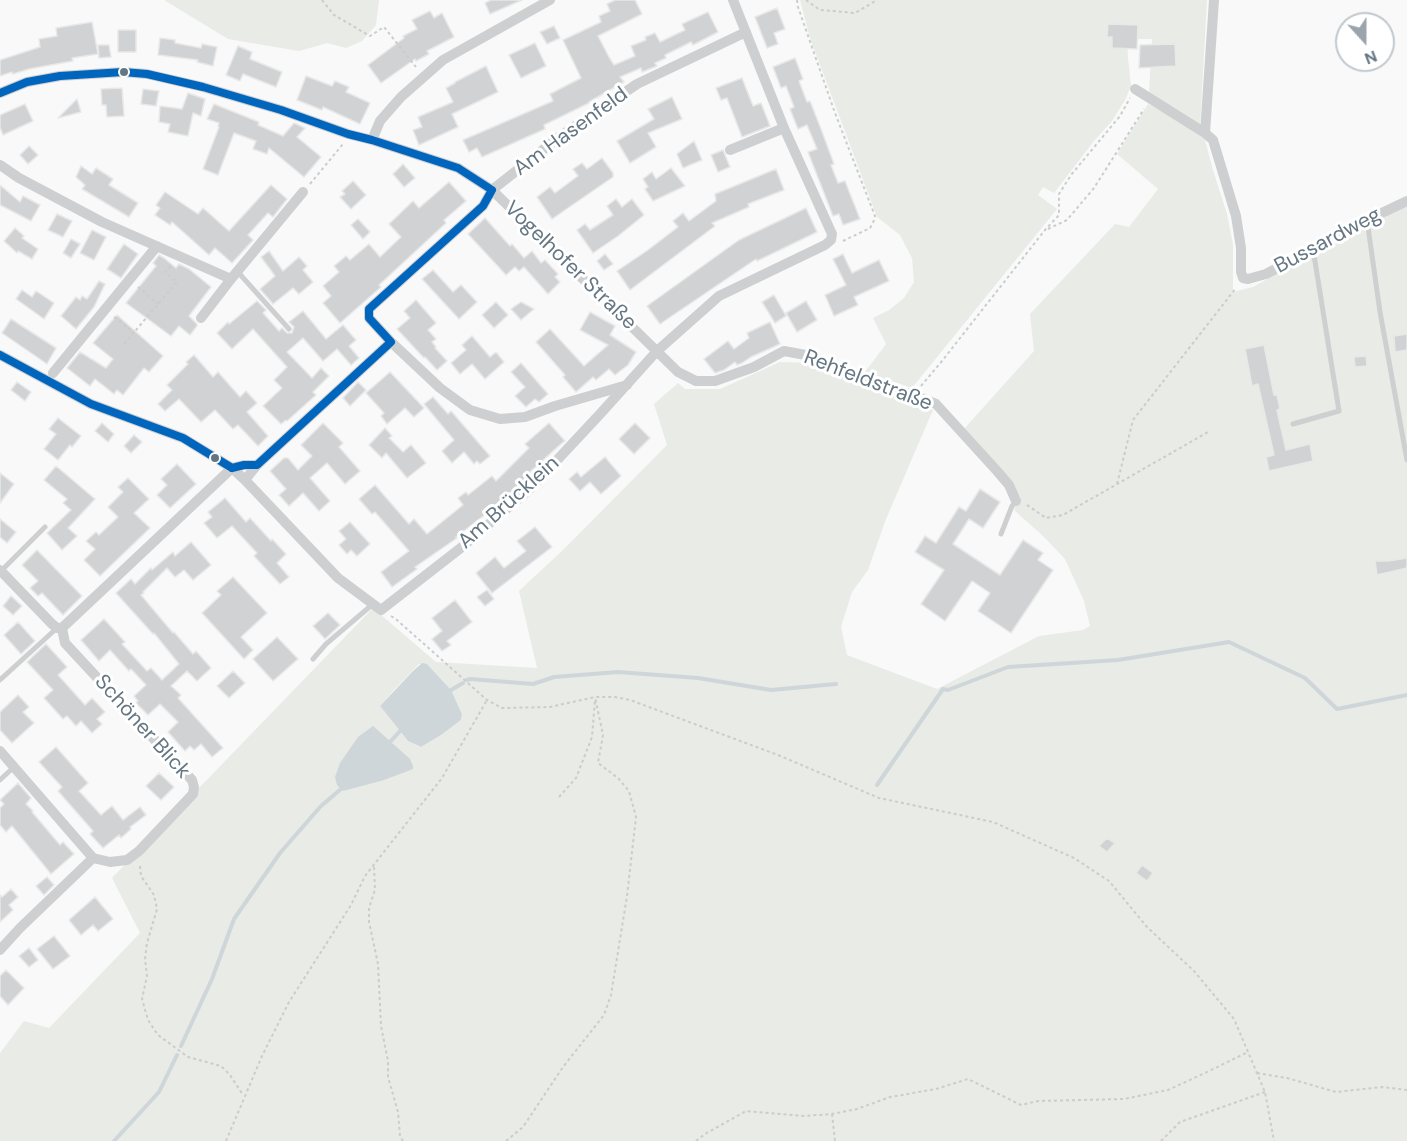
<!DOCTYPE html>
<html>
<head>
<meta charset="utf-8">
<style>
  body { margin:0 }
  #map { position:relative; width:1407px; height:1141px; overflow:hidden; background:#f9f9f9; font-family:"DM Sans",sans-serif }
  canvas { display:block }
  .north { position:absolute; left:1335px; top:12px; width:60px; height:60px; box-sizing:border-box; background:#fff; border:2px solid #c1c8cd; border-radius:50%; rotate:159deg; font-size:16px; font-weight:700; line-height:24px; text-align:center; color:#657683 }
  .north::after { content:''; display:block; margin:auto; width:21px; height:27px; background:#99a4ac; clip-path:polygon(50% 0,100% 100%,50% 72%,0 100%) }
</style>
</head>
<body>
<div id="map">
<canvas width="1407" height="1141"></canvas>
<div class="north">N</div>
</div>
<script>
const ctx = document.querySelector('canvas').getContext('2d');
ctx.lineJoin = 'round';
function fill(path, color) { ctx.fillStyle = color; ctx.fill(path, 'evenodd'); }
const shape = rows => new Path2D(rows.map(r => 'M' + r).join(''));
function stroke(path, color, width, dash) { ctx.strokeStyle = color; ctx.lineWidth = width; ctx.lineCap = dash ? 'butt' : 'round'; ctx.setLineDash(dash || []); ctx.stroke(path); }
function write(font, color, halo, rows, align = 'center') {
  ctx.font = font + ' "DM Sans",sans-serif'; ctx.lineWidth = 6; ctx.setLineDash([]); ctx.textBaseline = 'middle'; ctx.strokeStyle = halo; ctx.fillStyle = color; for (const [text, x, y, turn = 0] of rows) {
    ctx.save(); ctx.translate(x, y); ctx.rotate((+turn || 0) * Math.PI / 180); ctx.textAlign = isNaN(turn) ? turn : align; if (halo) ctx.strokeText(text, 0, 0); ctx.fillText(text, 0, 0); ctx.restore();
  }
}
fill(shape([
  [164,0,379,0,376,25,362,41,346,48,327,43,299,51,228,39],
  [800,0,1207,0,1200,126,1149,93,1152,39,1127,39,1128,58,1131,86,1125,100,1112,121,1094,141,1054,193,1043,187,1038,195,1057,209,912,388,865,372,886,344,873,318,889,310,904,298,914,282,912,258,900,235,877,217,810,38],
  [1148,104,1195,129,1205,140,1213,170,1227,214,1233,245,1233,292,1253,287,1351,232,1407,205,1407,1141,0,1141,0,1053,24,1021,49,1028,140,933,112,878,373,608,436,662,537,668,519,591,564,549,667,445,654,404,678,383,685,389,720,389,780,362,809,363,924,405,933,410,886,519,868,570,852,592,841,627,847,655,937,689,1039,636,1083,630,1090,626,1084,601,1065,559,1043,536,1015,511,1012,487,964,429,1034,351,1030,314,1115,224,1129,227,1158,189,1117,154],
  [419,664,427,664,451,690,462,714,461,720,441,735,421,747,408,741,380,706,393,691]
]), '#e8ebe6');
fill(shape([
  [422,663,427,664,451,690,462,714,461,720,441,735,421,747,408,741,380,706,413,671],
  [373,726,410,759,413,766,413,769,384,780,343,791,337,785,335,777,340,763,358,737]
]), '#ced6d9');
stroke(shape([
  [467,680,470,679,533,684,554,677,618,672,698,678,771,690,836,684],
  [451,690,463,683],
  [391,741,400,731],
  [877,785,943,689,948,690,1008,667,1118,660,1229,642,1305,678,1337,709,1407,695],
  [181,1046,212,979,234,919,280,853,321,806,341,789],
  [114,1141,159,1092,177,1055]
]), '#ced6d9', 4);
const building = shape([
  [491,0,522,0,490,14,485,3,491,0],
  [615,0,635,0,642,14,598,36,609,57,614,65,635,56,631,46,646,40,645,37,655,33,660,42,685,30,682,24,708,12,718,32,693,45,691,42,665,55,666,58,655,63,657,66,642,72,641,68,620,77,624,82,589,102,589,103,544,125,545,129,482,157,477,148,469,152,463,140,553,101,550,94,581,78,563,40,601,22,599,16,610,11,607,4,615,0],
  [777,8,785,29,774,33,778,44,767,48,755,17,777,8],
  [430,11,434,18,442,13,454,37,427,51,429,54,416,61,415,59,381,83,368,65,404,38,403,36,417,29,412,20,430,11],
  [92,22,98,54,72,58,73,61,29,69,13,74,12,72,0,76,0,60,40,47,39,39,57,36,56,28,92,22],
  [1108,24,1138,25,1137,49,1112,48,1112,37,1107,37,1108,24],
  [554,26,560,38,547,44,540,32,554,26],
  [118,30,136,30,136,52,118,52,118,30],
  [160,38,175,40,175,43,201,48,202,44,217,47,213,66,197,62,198,60,158,55,160,38],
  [535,43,546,66,521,78,509,55,535,43],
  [1175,44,1176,66,1139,68,1140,45,1175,44],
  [98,45,109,45,111,57,99,58,98,45],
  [238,46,252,52,250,59,282,72,276,87,243,74,240,81,226,75,238,46],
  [795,58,803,79,799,81,807,102,810,101,821,129,834,164,831,165,838,183,845,181,860,219,843,225,839,214,833,216,808,152,817,149,807,125,798,129,790,109,794,107,786,86,781,88,773,67,795,58],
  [486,66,498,92,452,114,458,127,419,145,413,130,422,127,418,117,453,102,446,88,455,83,455,82,486,66],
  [306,76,332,86,335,81,349,87,346,92,370,103,360,124,323,107,322,110,297,100,306,76],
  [742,78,753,106,761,103,770,126,742,137,727,98,721,100,716,88,742,78],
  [122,88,124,116,107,117,106,105,102,105,101,89,122,88],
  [143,89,159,91,156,106,141,104,143,89],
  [188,93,205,99,201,116,193,113,188,136,168,132,170,124,159,122,160,106,182,109,188,93],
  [672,97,682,119,648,133,656,147,630,163,617,141,654,119,648,109,672,97],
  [77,99,81,112,58,118,77,99],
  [25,104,33,121,3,135,0,127,0,115,25,104],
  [214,104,259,122,258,125,283,136,294,123,305,128,297,137,321,157,304,177,269,148,267,154,253,149,256,141,234,133,218,175,203,169,219,127,218,126,219,123,207,119,214,104],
  [694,141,702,160,683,168,677,154,694,141],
  [29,146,38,155,28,164,20,155,29,146],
  [723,150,730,167,718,172,711,155,723,150],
  [602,158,613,173,613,177,552,219,537,197,550,187,555,193,578,176,573,169,582,163,587,169,602,158],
  [403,164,415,178,404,187,393,174,403,164],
  [81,166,92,174,96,168,113,179,109,185,138,203,129,217,82,189,85,185,76,177,81,166],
  [671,168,685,186,653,201,645,189,648,187,643,179,652,172,656,179,671,168],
  [776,169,784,190,748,204,749,207,712,223,715,226,630,290,617,271,648,250,678,227,673,221,683,213,689,221,716,201,715,194,776,169],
  [353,181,366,195,351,209,340,197,345,194,342,191,353,181],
  [449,182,466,201,444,220,446,223,379,285,381,287,340,323,323,303,331,296,323,286,339,272,334,266,346,256,350,260,369,244,380,257,401,237,389,224,413,201,419,208,449,182],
  [0,185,20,202,23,196,40,205,31,221,0,205,0,185],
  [271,185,287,199,273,217,268,213,248,235,253,240,232,263,215,248,209,255,172,222,170,225,155,215,160,208,156,205,165,192,198,214,203,208,229,231,271,185],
  [616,199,622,207,632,199,644,215,618,236,593,253,577,230,585,224,590,230,613,215,607,206,616,199],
  [806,208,817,232,757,261,756,259,660,324,647,306,739,240,806,208],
  [57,214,72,221,63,237,48,230,57,214],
  [485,218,510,246,512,244,524,258,532,251,541,263,545,260,558,274,555,277,560,282,548,294,524,267,519,271,515,267,506,275,468,234,485,218],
  [358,219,370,232,363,239,351,225,358,219],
  [15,228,24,236,22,238,38,249,32,259,18,251,17,253,4,241,15,228],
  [92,230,106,237,94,260,80,253,92,230],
  [71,239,80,244,71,258,63,253,71,239],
  [124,244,138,254,121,278,107,269,124,244],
  [269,251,283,271,299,257,307,266,303,270,313,282,299,294,293,288,273,304,260,289,275,276,261,257,269,251],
  [605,254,613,264,604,270,597,261,605,254],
  [843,254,852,273,879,260,889,281,854,297,858,305,834,316,825,295,846,285,833,259,843,254],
  [159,255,164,258,176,268,179,264,189,269,211,287,189,316,197,324,197,326,190,335,179,326,171,336,126,303,156,266,153,263,159,255],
  [433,270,453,292,461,285,477,302,459,319,422,279,433,270],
  [99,281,105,284,94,307,76,329,61,316,76,297,80,300,82,296,87,299,99,281],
  [22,290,32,297,36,291,54,303,44,319,16,299,22,290],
  [774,295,786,316,775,323,762,302,774,295],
  [416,300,436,323,428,330,436,339,432,342,436,347,435,348,447,361,437,370,425,357,424,358,397,329,410,318,404,311,416,300],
  [257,301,266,310,263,313,279,331,282,328,287,333,292,333,294,327,289,322,303,311,326,339,343,325,356,340,349,346,359,358,351,365,337,349,323,361,303,338,287,352,312,378,321,368,329,376,313,392,316,395,287,421,286,420,281,424,263,406,282,388,274,380,287,367,253,329,232,349,217,333,228,322,229,324,257,301],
  [806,301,817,320,797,332,786,313,806,301],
  [496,302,508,315,494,328,482,315,496,302],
  [521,302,534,309,521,320,511,309,521,302],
  [590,312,615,326,610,335,636,352,628,365,615,375,609,369,596,380,593,377,576,392,563,377,565,375,536,342,550,329,584,366,608,345,580,330,590,312],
  [117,315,163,356,149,372,144,368,123,395,117,390,114,394,95,379,90,386,67,368,80,352,106,368,113,359,93,343,117,315],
  [11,319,56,348,47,364,2,333,11,319],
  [770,322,780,344,751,357,742,363,737,365,735,362,724,370,715,373,704,359,728,341,734,349,749,338,747,333,770,322],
  [1407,334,1407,350,1395,352,1394,336,1407,334],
  [472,336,490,357,496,352,504,362,485,379,472,364,460,374,451,363,466,350,462,345,472,336],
  [1264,345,1274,395,1277,395,1280,409,1277,410,1286,450,1310,444,1313,461,1269,471,1266,457,1274,455,1258,384,1252,386,1245,349,1264,345],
  [194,355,213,377,218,372,240,397,246,391,257,403,247,412,268,436,258,446,238,425,233,429,215,410,201,422,179,399,165,411,158,404,172,390,167,385,188,364,186,362,194,355],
  [1366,356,1367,366,1355,367,1354,357,1366,356],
  [521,363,548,394,539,402,535,399,526,407,515,396,525,387,511,372,521,363],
  [390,372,424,408,414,417,405,408,387,424,381,416,384,413,366,393,390,372],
  [17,382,31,392,25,401,11,390,17,382],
  [358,382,366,390,350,406,343,398,358,382],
  [433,397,448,414,451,411,490,456,480,464,477,461,474,464,464,452,452,463,442,451,454,440,424,404,433,397],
  [58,418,81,436,72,447,70,445,58,460,44,449,56,434,49,429,58,418],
  [102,423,114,434,108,442,95,431,102,423],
  [323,423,343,443,339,447,360,471,345,484,327,463,310,478,330,501,319,511,303,493,289,506,279,495,286,489,270,471,284,458,288,458,298,470,312,456,301,445,323,423],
  [549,423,565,441,562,443,530,472,531,473,508,497,456,537,457,538,415,567,417,569,392,587,381,572,409,551,375,512,372,514,359,499,375,485,409,524,414,519,427,534,463,505,458,498,466,492,468,495,492,476,496,481,529,448,525,444,549,423],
  [635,423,650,438,634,454,619,439,635,423],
  [385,428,392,436,389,438,403,452,411,445,426,463,407,478,386,453,382,458,369,445,385,428],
  [134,435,142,442,131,453,124,446,134,435],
  [605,457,621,476,601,494,590,482,580,491,569,479,577,472,581,477,605,457],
  [177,464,196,484,170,508,157,495,167,485,161,479,177,464],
  [56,466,95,499,68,528,77,536,62,550,47,533,71,510,63,503,67,499,44,480,56,466],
  [0,473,14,484,0,503,0,473],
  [128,478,149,499,134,513,150,528,100,576,84,560,95,549,86,541,96,532,99,535,118,517,108,507,123,492,118,487,128,478],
  [980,489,1000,502,983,528,969,519,953,544,1000,575,1023,540,1043,553,1038,560,1053,570,1011,633,978,611,990,593,972,581,945,621,921,604,944,570,915,552,925,536,936,543,959,507,966,511,980,489],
  [225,498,246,522,250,518,271,541,272,539,286,554,277,563,289,577,280,584,254,556,257,553,232,526,217,538,204,523,212,517,208,512,225,498],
  [0,519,16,532,7,543,0,537,0,519],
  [350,522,370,544,357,556,351,550,347,554,339,545,346,539,339,531,350,522],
  [535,527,552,547,492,593,476,573,495,557,504,568,526,551,517,541,535,527],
  [191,542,211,565,193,580,184,570,175,577,167,568,143,592,144,593,141,595,173,633,174,632,193,654,196,651,211,668,197,681,187,671,171,686,181,695,178,698,223,748,212,757,201,744,194,750,190,746,185,751,168,732,178,722,160,704,148,715,136,703,138,701,134,696,146,685,131,669,129,671,110,650,99,661,81,640,104,619,125,642,122,644,147,671,151,668,162,680,179,664,154,633,153,634,116,593,131,579,135,584,151,568,152,570,173,552,175,556,191,542],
  [37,550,82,596,63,615,42,593,38,596,30,588,38,581,22,565,37,550],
  [1407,558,1407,568,1377,575,1375,561,1388,561,1407,558],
  [233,577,267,613,241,637,253,650,244,659,202,613,221,595,217,591,233,577],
  [487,590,494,599,485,606,477,597,487,590],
  [11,596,22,606,13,615,3,606,11,596],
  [455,600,472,622,447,641,451,645,442,651,432,639,442,631,432,618,455,600],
  [328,613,340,625,325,639,313,626,328,613],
  [18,622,35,641,21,654,4,635,18,622],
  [277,637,298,659,273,681,253,659,277,637],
  [46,644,67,667,58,675,85,705,92,698,105,712,97,719,102,724,92,733,81,721,76,726,67,716,63,719,44,698,53,690,27,662,46,644],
  [233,671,245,683,229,698,217,686,233,671],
  [18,695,29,707,23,712,34,723,12,743,0,730,0,712,18,695],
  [56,747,88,783,79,791,101,815,112,806,123,820,140,807,146,815,130,827,131,829,121,838,119,835,103,848,90,834,93,831,58,791,62,787,39,762,56,747],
  [159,773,174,787,161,800,146,786,159,773],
  [18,783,31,798,26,804,33,811,32,812,60,845,63,842,74,854,51,874,12,826,6,832,0,825,0,808,4,804,0,800,18,783],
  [1107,838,1115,843,1107,852,1099,846,1107,838],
  [1142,865,1153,873,1147,881,1136,873,1142,865],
  [47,877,54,885,44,895,36,886,47,877],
  [11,889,18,897,9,905,13,910,0,922,0,895,2,897,11,889],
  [95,897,113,919,98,931,93,925,81,935,69,920,95,897],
  [54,936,70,956,53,969,37,949,54,936],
  [29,948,38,960,29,967,19,956,29,948],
  [6,970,24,988,8,1005,0,996,0,976,6,970]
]);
fill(building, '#d0d2d3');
stroke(building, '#e8e8e8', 1.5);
stroke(shape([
  [322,0,334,15,370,36,384,27,416,67],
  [797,0,798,7,835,113,875,216,873,223,870,228,843,241],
  [806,0,820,10,855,13,877,0],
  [310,184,343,144],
  [1048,229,1067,220,1094,188,1144,109],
  [138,287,158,304],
  [114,317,134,332],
  [124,344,177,282,165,272,171,266],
  [921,386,942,361,1045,230,1059,215,1059,194,1071,175,1120,116,1130,98],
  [1117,484,1133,420,1236,288],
  [1027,505,1046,518,1063,515,1208,432],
  [391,616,397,620,487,700,502,708,550,707,595,697,615,697,630,700,778,755,879,798,993,822,1074,858,1109,881,1147,927,1194,971,1234,1019,1265,1092,1274,1141],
  [559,797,576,778,592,737,595,700],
  [140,866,141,876,154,895,157,909,147,943,145,959,147,976,142,999,148,1020,158,1035,188,1057,221,1066,230,1075,243,1095],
  [374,867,375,890,369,908,369,922,378,964,381,1026,388,1061,388,1077,398,1112,400,1136,403,1141],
  [1257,1073,1287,1078,1336,1092,1382,1087,1407,1090],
  [832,1114,835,1141],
  [226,1141,262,1056,289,1002,351,905,365,876,442,778,487,700],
  [506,1141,523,1127,563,1067,604,1015,611,995,627,896,636,817,629,791,618,778,598,763,603,735,595,697],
  [696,1141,705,1134,746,1111,804,1116,832,1114,857,1109,890,1097,936,1089,968,1079,1021,1105,1038,1101,1124,1099,1168,1090,1205,1073,1248,1052],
  [1161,1141,1180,1122,1265,1092]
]), '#cbcccd', 2, [3, 3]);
stroke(shape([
  [1367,220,1380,312,1407,460],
  [237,271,289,329],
  [1293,424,1339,411,1313,249],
  [1001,534,1012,506,1016,501],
  [1,571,45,527],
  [313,659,326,644,373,604],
  [0,680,57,628],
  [0,780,14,767]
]), '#cecfd0', 5);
stroke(shape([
  [1214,0,1205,133,1213,140,1236,216,1241,248,1241,272,1243,278,1248,279,1266,274,1367,220,1407,201],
  [1135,89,1205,133],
  [0,93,27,82,60,76,123,72,147,74,203,87,281,110,348,134,372,140,458,168,492,190,678,372,696,381,715,381,754,367,784,351,811,356,879,384,913,395,936,404,997,471,1009,485,1016,501],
  [372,140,380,121,401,97,443,60,550,0],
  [730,150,784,128],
  [0,165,19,178,102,222,231,279,303,192],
  [201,318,231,279],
  [0,355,91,404,183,438,232,468,245,480,338,578,381,610,462,547,531,488,601,413,657,351,719,296,825,245,831,240,832,234,784,128,733,0],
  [53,373,157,246],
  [627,385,555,406,525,417,500,419,470,410,440,388,391,342,369,318,369,309,483,206,492,190,558,138,637,84,746,32],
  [245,480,257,465,391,342],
  [0,570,52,624,57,628,62,628],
  [62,628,65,643,192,780,194,787,193,794,139,851,127,860,110,862,93,858],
  [62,628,232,468,244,465,257,465],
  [0,751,93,858],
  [0,950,20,928,93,858]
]), '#cecfd0', 10);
stroke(shape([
  [0,93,27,82,60,76,123,72,147,74,203,87,281,110,348,134,372,140,458,168,492,190],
  [391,342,369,318,369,309,483,206,492,190],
  [0,355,91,404,183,438,232,468],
  [232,468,244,465,257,465,391,342]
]), '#0065bd', 8);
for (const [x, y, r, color] of [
  [124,72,5,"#657683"],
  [215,458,5,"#657683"]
]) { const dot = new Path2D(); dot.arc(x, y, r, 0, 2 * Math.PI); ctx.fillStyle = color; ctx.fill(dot); stroke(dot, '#fff', 2); }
write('21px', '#657683', '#fff', [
  ["Am Hasenfeld",571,132,-36],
  ["Bussardweg",1328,241,-28],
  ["Vogelhofer Straße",570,266,44],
  ["Rehfeldstraße",868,381,21],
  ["Am Brücklein",509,503,-42],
  ["Schöner Blick",142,727,48]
]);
</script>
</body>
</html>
